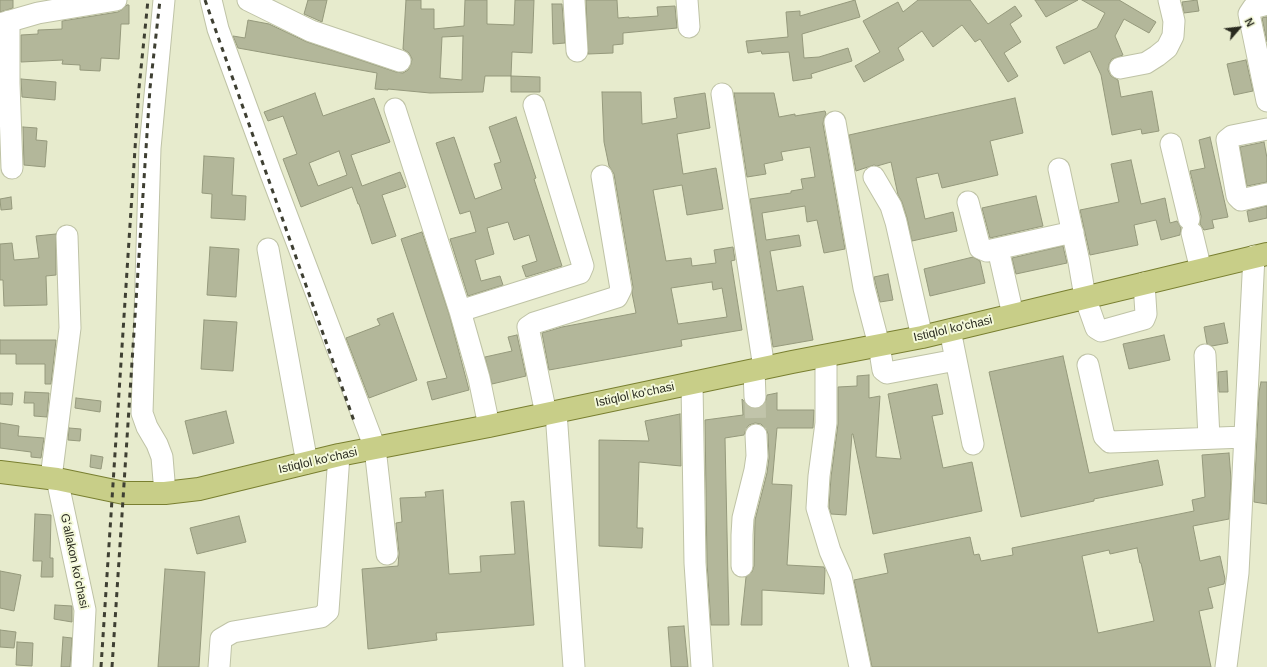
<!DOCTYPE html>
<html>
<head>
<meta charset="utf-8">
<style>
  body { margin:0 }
  #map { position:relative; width:1267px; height:667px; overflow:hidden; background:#e7ebcd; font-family:Helvetica,sans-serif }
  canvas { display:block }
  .north { position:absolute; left:1219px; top:8px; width:40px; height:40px; -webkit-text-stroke:3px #f4f9da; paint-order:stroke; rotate:62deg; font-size:11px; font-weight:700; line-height:16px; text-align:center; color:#292a1f }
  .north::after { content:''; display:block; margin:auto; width:14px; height:18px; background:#292a1f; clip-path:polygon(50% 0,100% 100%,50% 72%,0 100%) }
</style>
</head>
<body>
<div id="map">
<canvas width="1267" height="667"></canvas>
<div class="north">N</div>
</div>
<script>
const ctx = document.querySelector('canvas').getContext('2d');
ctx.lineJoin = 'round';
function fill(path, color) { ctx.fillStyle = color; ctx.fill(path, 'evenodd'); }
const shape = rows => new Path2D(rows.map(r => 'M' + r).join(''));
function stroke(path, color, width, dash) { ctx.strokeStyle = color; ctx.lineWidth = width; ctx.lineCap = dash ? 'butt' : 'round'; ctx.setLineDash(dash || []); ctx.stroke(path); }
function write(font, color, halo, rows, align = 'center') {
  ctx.font = font + ' Helvetica,sans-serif'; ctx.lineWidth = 4; ctx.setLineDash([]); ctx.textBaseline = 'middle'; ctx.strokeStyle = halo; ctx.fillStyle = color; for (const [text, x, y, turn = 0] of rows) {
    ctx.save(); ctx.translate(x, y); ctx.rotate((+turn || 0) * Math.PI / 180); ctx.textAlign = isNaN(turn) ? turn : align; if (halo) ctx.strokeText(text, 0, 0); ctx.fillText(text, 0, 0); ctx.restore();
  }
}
const building = shape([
  [0,0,13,0,13,8,0,12,0,0],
  [308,0,327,0,322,22,304,14,308,0],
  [406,0,421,0,421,9,434,9,434,29,464,26,465,0,487,0,487,24,514,25,515,0,534,0,532,53,512,52,511,76,485,76,483,92,430,93,388,89,388,90,375,89,377,73,238,48,233,36,245,38,248,20,269,24,307,42,396,72,403,73,408,70,411,64,412,59,409,53,403,49,406,0],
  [463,36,462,80,440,78,442,37,463,36],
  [586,0,617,0,618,18,629,17,629,18,658,16,657,7,675,6,677,28,623,33,623,44,613,45,613,53,588,54,586,0],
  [855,0,860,17,802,34,804,58,819,57,848,48,852,61,811,74,812,78,793,81,789,52,762,54,761,51,748,53,746,41,788,37,786,12,800,11,800,16,855,0],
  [918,0,970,0,988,24,1015,6,1022,16,1010,24,1021,42,1004,53,1018,76,1008,82,980,39,975,42,962,25,933,47,922,31,898,48,904,60,864,82,855,66,880,52,863,21,898,2,903,12,918,0],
  [1035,0,1078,0,1046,17,1035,0],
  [1082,0,1119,0,1156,22,1149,33,1124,19,1115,36,1123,55,1112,59,1109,64,1108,70,1111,76,1118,80,1121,97,1152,91,1159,131,1142,134,1141,129,1112,135,1101,75,1090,51,1064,64,1056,47,1097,28,1105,13,1082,0],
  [1197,0,1199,11,1184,13,1182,2,1197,0],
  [552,4,562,4,565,43,553,44,552,4],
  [127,5,129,5,129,24,121,24,119,59,101,58,100,71,80,70,80,65,62,64,63,60,21,62,21,35,38,34,38,30,62,29,62,21,118,12,123,9,127,5],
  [1266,17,1267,17,1267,42,1262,18,1266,17],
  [1246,60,1253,91,1234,95,1227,64,1246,60],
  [511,76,540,77,540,92,511,92,511,76],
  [21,79,56,82,55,100,22,97,21,79],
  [602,92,641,92,642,124,677,118,674,98,705,93,710,128,677,134,683,174,716,168,723,209,687,215,682,185,653,190,666,261,691,258,692,266,716,263,714,250,733,247,735,260,731,261,742,330,681,340,682,346,549,370,542,333,562,327,636,313,632,293,633,287,614,174,611,169,609,166,604,142,602,92],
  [712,282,713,290,722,288,727,317,678,324,671,288,712,282],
  [315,93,323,116,374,98,390,142,351,155,362,186,400,172,406,187,382,195,396,236,372,244,359,204,358,204,352,187,301,207,283,159,297,154,283,116,268,121,264,112,315,93],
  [339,151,347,175,318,186,309,163,339,151],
  [734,93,774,93,779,117,795,114,795,116,825,111,826,114,824,118,823,124,845,249,824,253,817,220,807,222,805,206,762,213,766,240,799,235,801,246,770,251,777,291,803,286,813,340,773,347,750,199,791,193,791,191,803,189,801,179,815,177,810,147,781,152,783,160,764,164,766,174,747,177,734,93],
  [1015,98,1023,133,990,141,998,175,942,188,938,173,916,178,925,219,953,212,957,231,912,241,907,218,902,202,898,195,891,162,877,166,874,165,856,171,849,135,1015,98],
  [516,117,536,178,534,179,562,266,526,277,522,266,537,261,529,235,514,240,508,222,487,228,494,254,475,260,481,281,500,276,503,285,468,296,450,239,476,232,470,211,460,214,436,143,454,137,475,199,502,189,494,164,501,162,489,127,516,117],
  [23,127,37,128,36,140,47,141,45,167,24,165,23,127],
  [1210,137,1228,217,1212,220,1214,228,1204,230,1200,224,1201,216,1190,171,1205,168,1199,140,1210,137],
  [1264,142,1267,158,1267,182,1247,186,1240,147,1264,142],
  [204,156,234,158,232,195,246,196,245,220,211,218,212,194,202,193,204,156],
  [1131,160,1141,204,1165,198,1170,223,1177,221,1181,228,1180,235,1161,240,1156,220,1134,225,1138,245,1090,255,1080,210,1119,202,1111,164,1131,160],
  [1036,196,1043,226,990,238,982,208,1036,196],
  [11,197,12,209,1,210,0,199,11,197],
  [1267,206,1267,218,1249,222,1247,211,1267,206],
  [422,232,449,314,469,390,432,400,427,382,447,378,401,239,422,232],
  [56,234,56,275,46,276,47,305,4,306,3,280,0,280,0,244,12,243,14,260,39,258,36,236,56,234],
  [1063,246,1067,263,1016,274,1012,258,1063,246],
  [210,247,239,249,236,297,207,295,210,247],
  [973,257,980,261,985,283,930,296,924,269,973,257],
  [888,274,893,300,880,302,874,277,888,274],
  [393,313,417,380,369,398,346,338,380,325,377,319,393,313],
  [204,320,237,322,233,371,201,369,204,320],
  [1224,323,1228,343,1212,346,1207,344,1204,327,1224,323],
  [517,335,526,376,492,384,485,357,512,351,508,337,517,335],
  [1164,335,1170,360,1129,369,1123,344,1164,335],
  [0,340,56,340,51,384,45,384,45,364,16,364,16,354,0,354,0,340],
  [1063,356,1089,473,1158,460,1163,485,1094,499,1094,501,1021,517,989,372,1063,356],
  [1227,371,1228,392,1219,392,1218,372,1227,371],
  [869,375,869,398,880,396,876,457,901,459,888,394,937,384,943,414,932,416,943,468,972,462,982,511,873,534,853,434,852,434,846,515,831,514,829,507,831,477,838,424,838,387,857,386,857,376,869,375],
  [1261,382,1267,382,1267,504,1254,502,1259,392,1261,382],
  [25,392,49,393,47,417,34,416,34,403,24,403,25,392],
  [0,393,13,393,12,405,0,404,0,393],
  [777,393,777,410,814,410,813,428,777,428,772,484,792,485,787,565,824,567,825,570,824,594,762,590,762,625,741,625,746,577,752,572,754,566,755,520,767,473,769,458,768,434,766,429,761,424,755,423,749,425,746,429,744,435,725,438,729,625,711,625,707,562,705,420,743,415,742,399,749,407,756,409,761,407,765,403,767,395,777,393],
  [76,398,101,401,100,412,75,408,76,398],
  [226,411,234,443,193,454,185,421,226,411],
  [680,414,681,466,639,462,637,528,643,528,642,548,599,546,599,440,649,441,645,421,680,414],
  [0,423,19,426,18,436,44,438,41,458,31,457,31,452,0,448,0,423],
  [69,428,81,429,80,441,68,440,69,428],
  [1229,453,1231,479,1229,519,1193,526,1200,561,1220,556,1225,579,1224,584,1208,588,1213,608,1199,611,1211,667,872,667,854,580,888,573,884,554,970,537,974,555,979,554,981,561,1013,555,1012,548,1194,511,1192,500,1205,497,1202,455,1229,453],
  [1137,548,1140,563,1141,563,1154,621,1098,633,1082,556,1109,550,1110,554,1137,548],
  [91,455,103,457,101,469,90,467,91,455],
  [443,490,449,574,481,572,480,556,515,554,511,502,524,501,534,625,436,633,437,640,368,649,362,569,398,566,399,553,396,523,402,522,400,498,426,497,425,492,443,490],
  [35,514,51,515,50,558,53,558,53,577,41,577,42,561,33,561,35,514],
  [239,516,246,542,197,554,190,528,239,516],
  [165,569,205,572,199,667,158,667,165,569],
  [0,571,21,575,14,611,0,608,0,571],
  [55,605,72,606,72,622,54,619,55,605],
  [684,626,688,667,671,667,668,627,684,626],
  [0,630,16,632,14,648,0,647,0,630],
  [63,637,72,638,70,667,61,667,63,637],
  [17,642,33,643,32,666,16,665,17,642]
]);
fill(building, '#b3b79a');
stroke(building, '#95997c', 1);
stroke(shape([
  [755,397,756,435]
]), '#c1c4aa', 21, [21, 10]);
const minor = shape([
  [164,0,150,148,142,413,147,427,157,444,162,457,165,493],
  [211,0,218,29,271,174,375,448,387,554],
  [248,0,311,31,400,61],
  [574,0,577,51],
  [687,0,689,27],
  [1267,4,1253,8,1249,14,1267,101],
  [9,21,9,83,12,168],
  [0,24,38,13,116,0],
  [1120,68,1146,63,1157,56,1167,48,1173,36,1174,21,1169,0],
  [722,94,764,368],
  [395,109,460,311],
  [835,122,864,288,879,345,883,370,887,373,956,360],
  [1267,129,1232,136,1227,140,1237,196,1241,200,1267,194],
  [1171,144,1189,219],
  [1059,169,1079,262,1085,297,1096,328,1101,331,1144,319,1146,314,1144,283],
  [874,177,891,206,896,222,922,337],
  [968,202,980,248,987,251,1073,232],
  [1192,233,1201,270],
  [268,249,307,463],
  [998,249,1013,315],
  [950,330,973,444],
  [1205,355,1209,438],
  [826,356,826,423,819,476,817,508,830,551,841,576,860,667],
  [1088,365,1104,436,1110,442,1245,437],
  [754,370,755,397],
  [692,384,695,563,702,667],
  [556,412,574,667],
  [546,414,528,327,534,323,617,297,621,289,602,176],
  [489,426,479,378,460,311,580,273,583,266,534,105],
  [51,478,70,328,67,236],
  [57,479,85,610,82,667],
  [742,566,742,535,743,518,755,470,757,456,756,435],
  [219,667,221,639,233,632,321,617,328,611,339,455],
  [1226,667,1238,573,1254,256]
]);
const major = shape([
  [0,472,57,479,124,493,165,493,199,489,339,455,489,426,792,362,922,337,1267,254]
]);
stroke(minor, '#bfc3a6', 23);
stroke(major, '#797f30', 24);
stroke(minor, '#fff', 21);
stroke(major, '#c8ce88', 22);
stroke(shape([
  [205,0,354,421],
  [101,667,139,88,148,0],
  [112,667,150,88,160,0]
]), '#3e3f32', 3, [5, 5]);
write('12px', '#292a1f', '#f4f9da', [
  ["Istiqlol ko'chasi",953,329,-13],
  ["Istiqlol ko'chasi",635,395,-12],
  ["Istiqlol ko'chasi",318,461,-13],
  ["Gʻallakon koʻchasi",74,561,78]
]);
</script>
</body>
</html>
